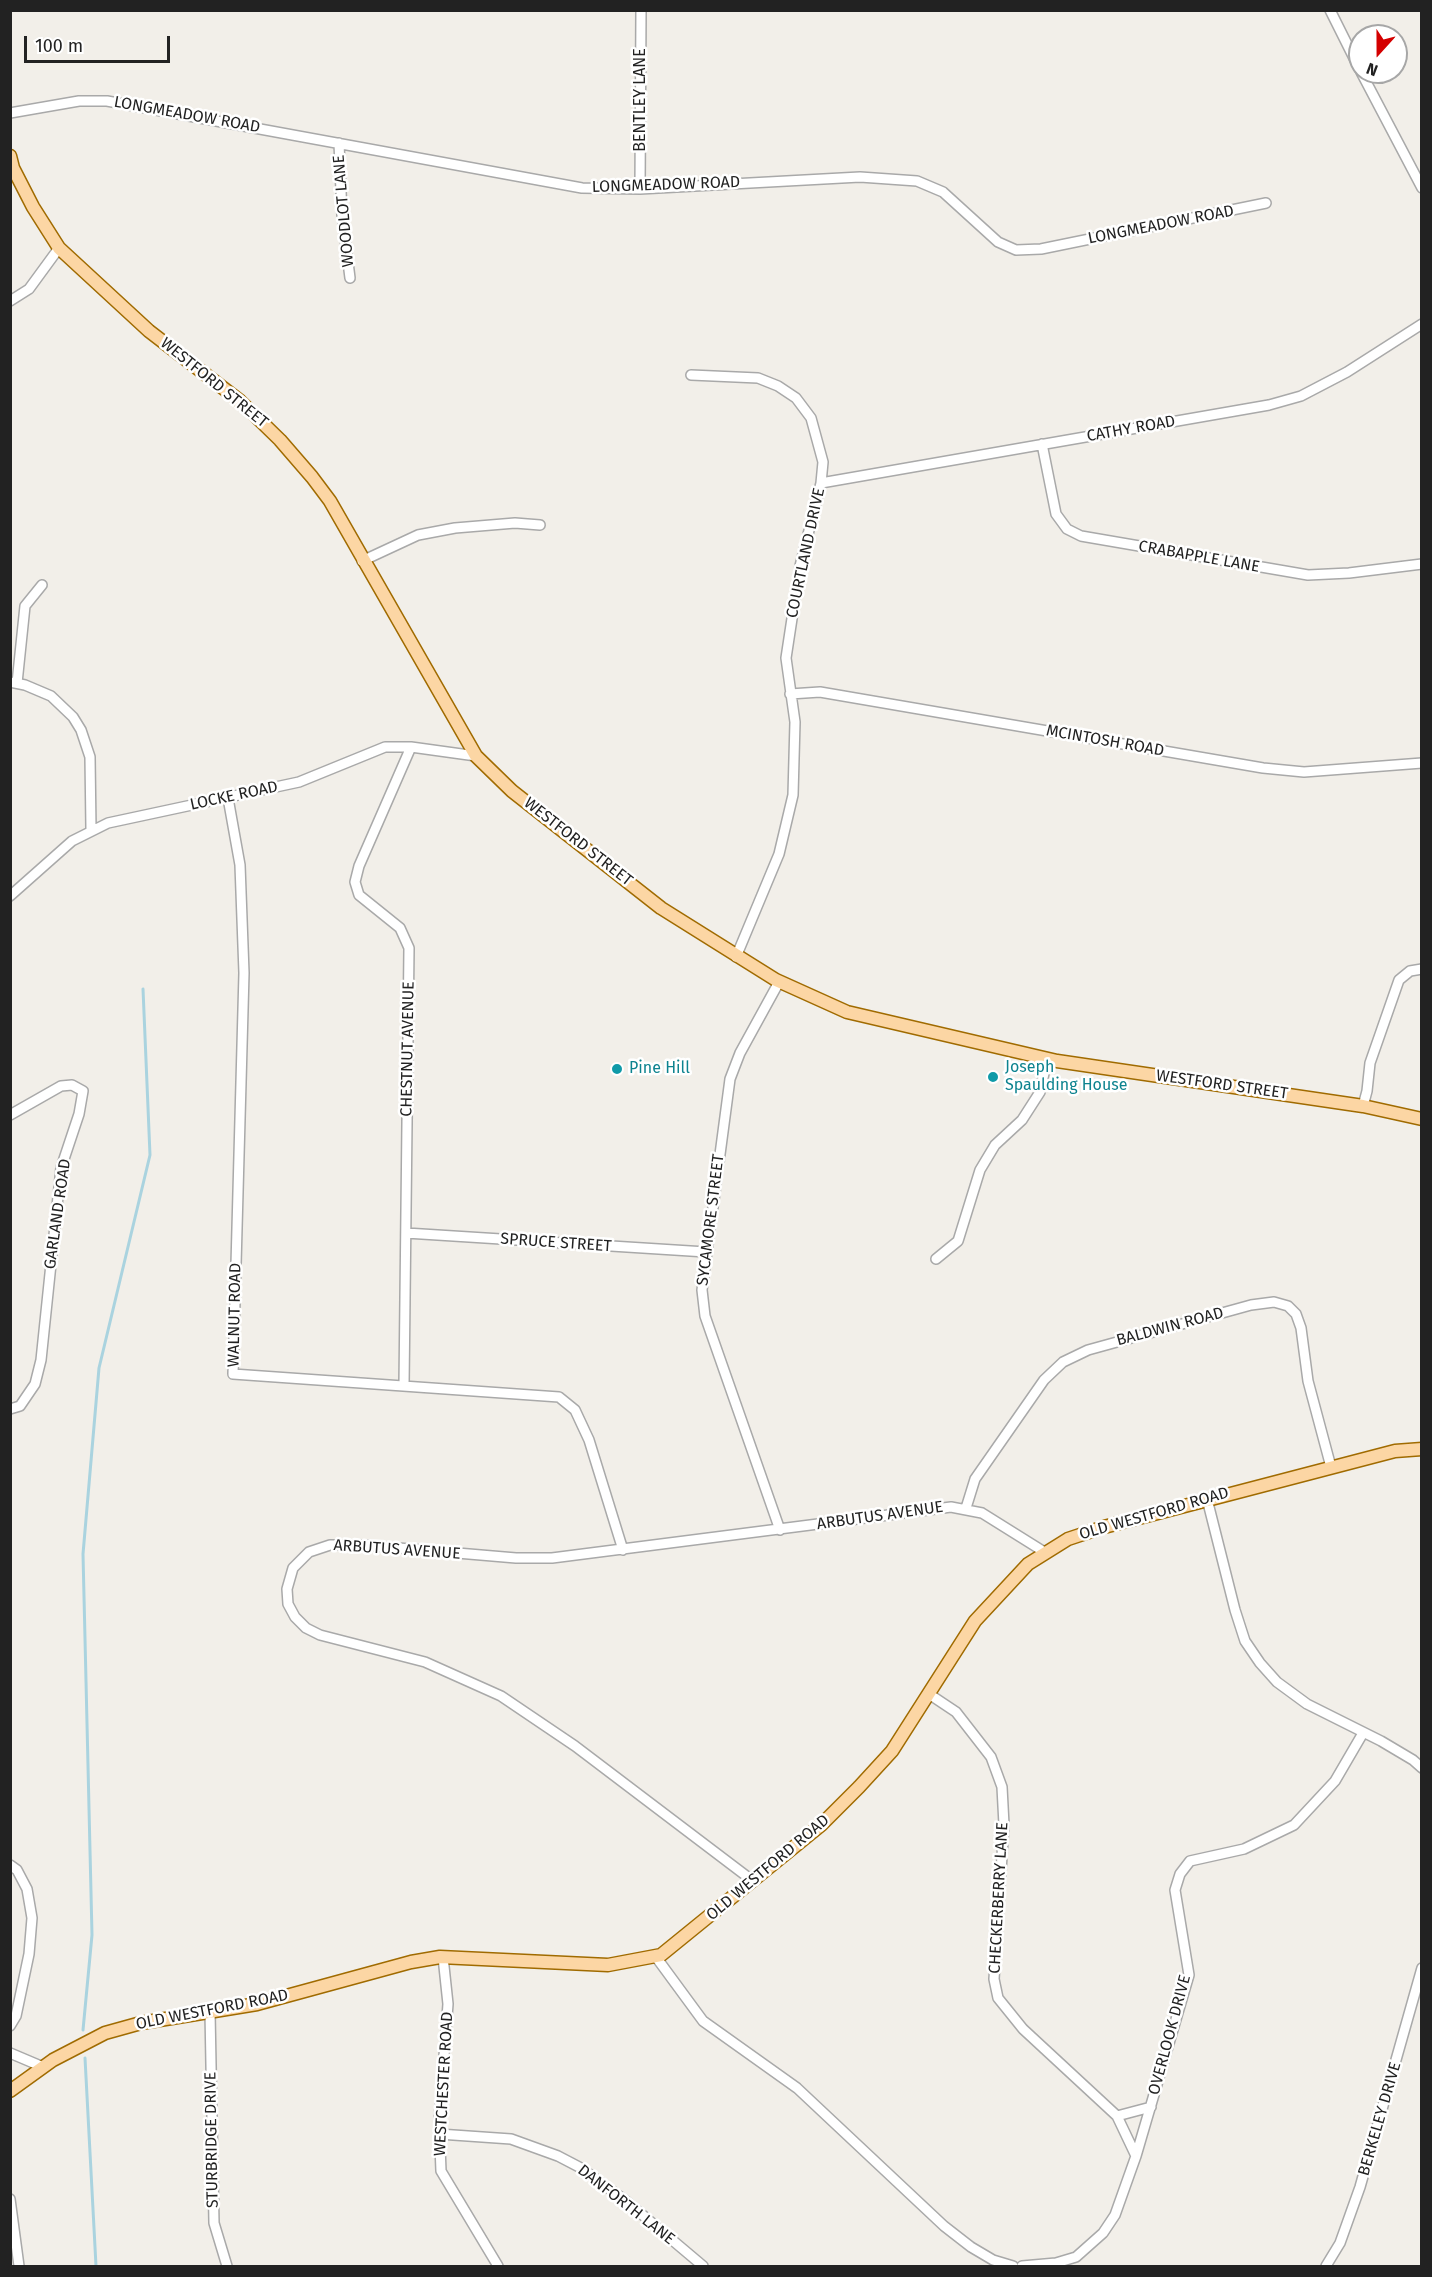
<!DOCTYPE html>
<html>
<head>
<meta charset="utf-8">
<style>
  body { margin:0 }
  #map { position:relative; width:1432px; height:2277px; overflow:hidden; background:#f2efe9; font-family:"Fira Sans",sans-serif }
  canvas { display:block }
  .frame { position:absolute; inset:0; border:12px solid #222; pointer-events:none }
  .north { position:absolute; left:1348px; top:24px; width:60px; height:60px; box-sizing:border-box; background:#fff; border:2px solid #a7a7a7; border-radius:50%; rotate:201deg; font-size:16px; font-weight:700; line-height:24px; text-align:center; color:#222 }
  .north::after { content:''; display:block; margin:auto; width:21px; height:27px; background:#d40000; clip-path:polygon(50% 0,100% 100%,50% 72%,0 100%) }
  .scale { position:absolute; left:24px; top:36px; width:146px; height:27px; box-sizing:border-box; border:3px solid #222; border-top:0; padding-left:8px; font-size:18px; line-height:21px; white-space:nowrap; color:#222; -webkit-text-stroke:4px #fff; paint-order:stroke }
</style>
</head>
<body>
<div id="map">
<canvas width="1432" height="2277"></canvas>
<div class="frame"></div>
<div class="north">N</div>
<div class="scale">100 m</div>
</div>
<script>
const ctx = document.querySelector('canvas').getContext('2d');
ctx.lineJoin = 'round';
const shape = rows => new Path2D(rows.map(r => 'M' + r).join(''));
function stroke(path, color, width, dash) { ctx.strokeStyle = color; ctx.lineWidth = width; ctx.lineCap = dash ? 'butt' : 'round'; ctx.setLineDash(dash || []); ctx.stroke(path); }
function write(font, color, halo, rows, align = 'center') {
  ctx.font = font + ' "Fira Sans",sans-serif'; ctx.lineWidth = 5; ctx.setLineDash([]); ctx.textBaseline = 'middle'; ctx.strokeStyle = halo; ctx.fillStyle = color; for (const [text, x, y, turn = 0] of rows) {
    ctx.save(); ctx.translate(x, y); ctx.rotate((+turn || 0) * Math.PI / 180); ctx.textAlign = isNaN(turn) ? turn : align; if (halo) ctx.strokeText(text, 0, 0); ctx.fillText(text, 0, 0); ctx.restore();
  }
}
stroke(shape([
  [83,2030,92,1935,83,1554,99,1368,150,1155,143,989],
  [85,2058,96,2266]
]), '#aad3df', 3);
const minor = shape([
  [1330,10,1360,70],
  [1361,72,1422,188],
  [10,113,79,101,107,101,582,188,640,189,860,177,917,181,943,192,998,242,1016,250,1041,249,1266,203],
  [339,143,342,215,350,278],
  [640,189,641,10],
  [10,301,29,289,59,248],
  [691,375,758,378,778,386,796,398,811,418,823,462,821,483,800,566,786,658,795,722,793,795,779,854,736,957],
  [1042,444,1056,514,1067,529,1081,536,1308,575,1349,573,1422,564],
  [821,483,1269,405,1301,396,1347,372,1422,324],
  [362,561,418,535,455,528,515,523,540,525],
  [10,682,25,685,51,696,73,717,81,730,90,757,91,829],
  [17,683,25,606,42,585],
  [790,694,820,692,1263,768,1304,772,1422,763],
  [228,798,240,865,244,973,233,1374,559,1397,575,1410,589,1440,623,1550],
  [10,896,72,841,108,823,299,782,385,747,411,747,476,756],
  [779,982,740,1053,730,1079,702,1290,705,1316,780,1530],
  [1363,1106,1367,1091,1370,1063,1399,980,1410,971,1422,969],
  [10,1115,61,1086,72,1085,83,1091,79,1114,61,1168,41,1360,35,1384,20,1406,10,1409],
  [406,1233,706,1252],
  [936,1259,958,1241,980,1170,995,1145,1022,1120,1040,1092,1047,1059],
  [404,1385,409,948,400,928,359,895,355,882,359,866,411,747],
  [1207,1499,1235,1610,1245,1641,1260,1663,1277,1682,1307,1704,1381,1741,1413,1760,1422,1768],
  [966,1508,975,1479,1044,1380,1063,1362,1088,1350,1251,1305,1274,1302,1288,1306,1296,1314,1301,1328,1308,1381,1331,1467],
  [929,1694,956,1712,991,1757,1002,1787,1004,1825,994,1979,998,1998,1023,2029,1117,2116,1136,2156],
  [10,1865,17,1870,27,1889,32,1918,29,1954,16,2016,10,2026],
  [753,1881,575,1746,501,1696,425,1662,320,1635,306,1628,295,1617,288,1604,287,1589,293,1568,309,1552,330,1545,363,1545,516,1558,552,1558,951,1507,982,1513,1046,1553],
  [443,1957,448,2004,439,2121,441,2171,498,2266],
  [656,1957,703,2021,797,2088,944,2226,971,2247,993,2260,1013,2266],
  [210,2012,214,2223,227,2266],
  [10,2053,43,2067],
  [1117,2116,1151,2107],
  [439,2134,511,2139,558,2156,581,2168,626,2201,703,2266],
  [10,2199,19,2266],
  [1022,2266,1056,2263,1076,2257,1103,2233,1115,2215,1136,2156,1189,1975,1175,1890,1180,1874,1190,1861,1244,1849,1294,1825,1335,1781,1363,1733],
  [1326,2266,1340,2243,1360,2187,1422,1968]
]);
const major = shape([
  [10,156,13,168,33,207,59,248,149,331,240,401,280,440,312,477,330,501,476,756,512,791,661,908,776,980,847,1012,1057,1061,1363,1106,1422,1119],
  [10,2091,53,2060,105,2033,141,2023,257,2004,411,1962,440,1957,608,1965,661,1955,821,1825,859,1787,892,1751,975,1621,1028,1564,1068,1539,1104,1527,1395,1451,1422,1449]
]);
stroke(minor, '#a9a9a9', 12);
stroke(major, '#a06b00', 15);
stroke(minor, '#fff', 9);
stroke(major, '#fcd6a4', 12);
for (const [x, y, r, color] of [
  [617,1069,6,"#0f9aa8"],
  [993,1077,6,"#0f9aa8"]
]) { const dot = new Path2D(); dot.arc(x, y, r, 0, 2 * Math.PI); ctx.fillStyle = color; ctx.fill(dot); stroke(dot, '#fff', 2); }
write('16px', '#222', '#fff', [
  ["BENTLEY LANE",641,100,-90],
  ["LONGMEADOW ROAD",187,115,10],
  ["LONGMEADOW ROAD",666,185,-2],
  ["WOODLOT LANE",344,211,-95],
  ["LONGMEADOW ROAD",1161,225,-11],
  ["WESTFORD STREET",214,383,39],
  ["CATHY ROAD",1131,429,-10],
  ["COURTLAND DRIVE",806,553,-78],
  ["CRABAPPLE LANE",1199,557,10],
  ["MCINTOSH ROAD",1105,741,10],
  ["LOCKE ROAD",234,796,-12],
  ["WESTFORD STREET",578,842,38],
  ["CHESTNUT AVENUE",408,1049,-89],
  ["WESTFORD STREET",1222,1085,8],
  ["GARLAND ROAD",58,1214,-82],
  ["SYCAMORE STREET",711,1220,-83],
  ["SPRUCE STREET",556,1243,4],
  ["WALNUT ROAD",235,1315,-89],
  ["BALDWIN ROAD",1170,1327,-15],
  ["OLD WESTFORD ROAD",1154,1514,-16],
  ["ARBUTUS AVENUE",880,1516,-8],
  ["ARBUTUS AVENUE",397,1550,4],
  ["OLD WESTFORD ROAD",768,1868,-40],
  ["CHECKERBERRY LANE",999,1898,-87],
  ["OLD WESTFORD ROAD",212,2010,-11],
  ["OVERLOOK DRIVE",1170,2035,-75],
  ["WESTCHESTER ROAD",444,2084,-87],
  ["BERKELEY DRIVE",1380,2119,-74],
  ["STURBRIDGE DRIVE",212,2140,-91],
  ["DANFORTH LANE",626,2205,38]
]);
write('16px', '#0d838f', '#fff', [
  ["Joseph",1005,1068],
  ["Spaulding House",1005,1086],
  ["Pine Hill",629,1069]
], 'left');
</script>
</body>
</html>
